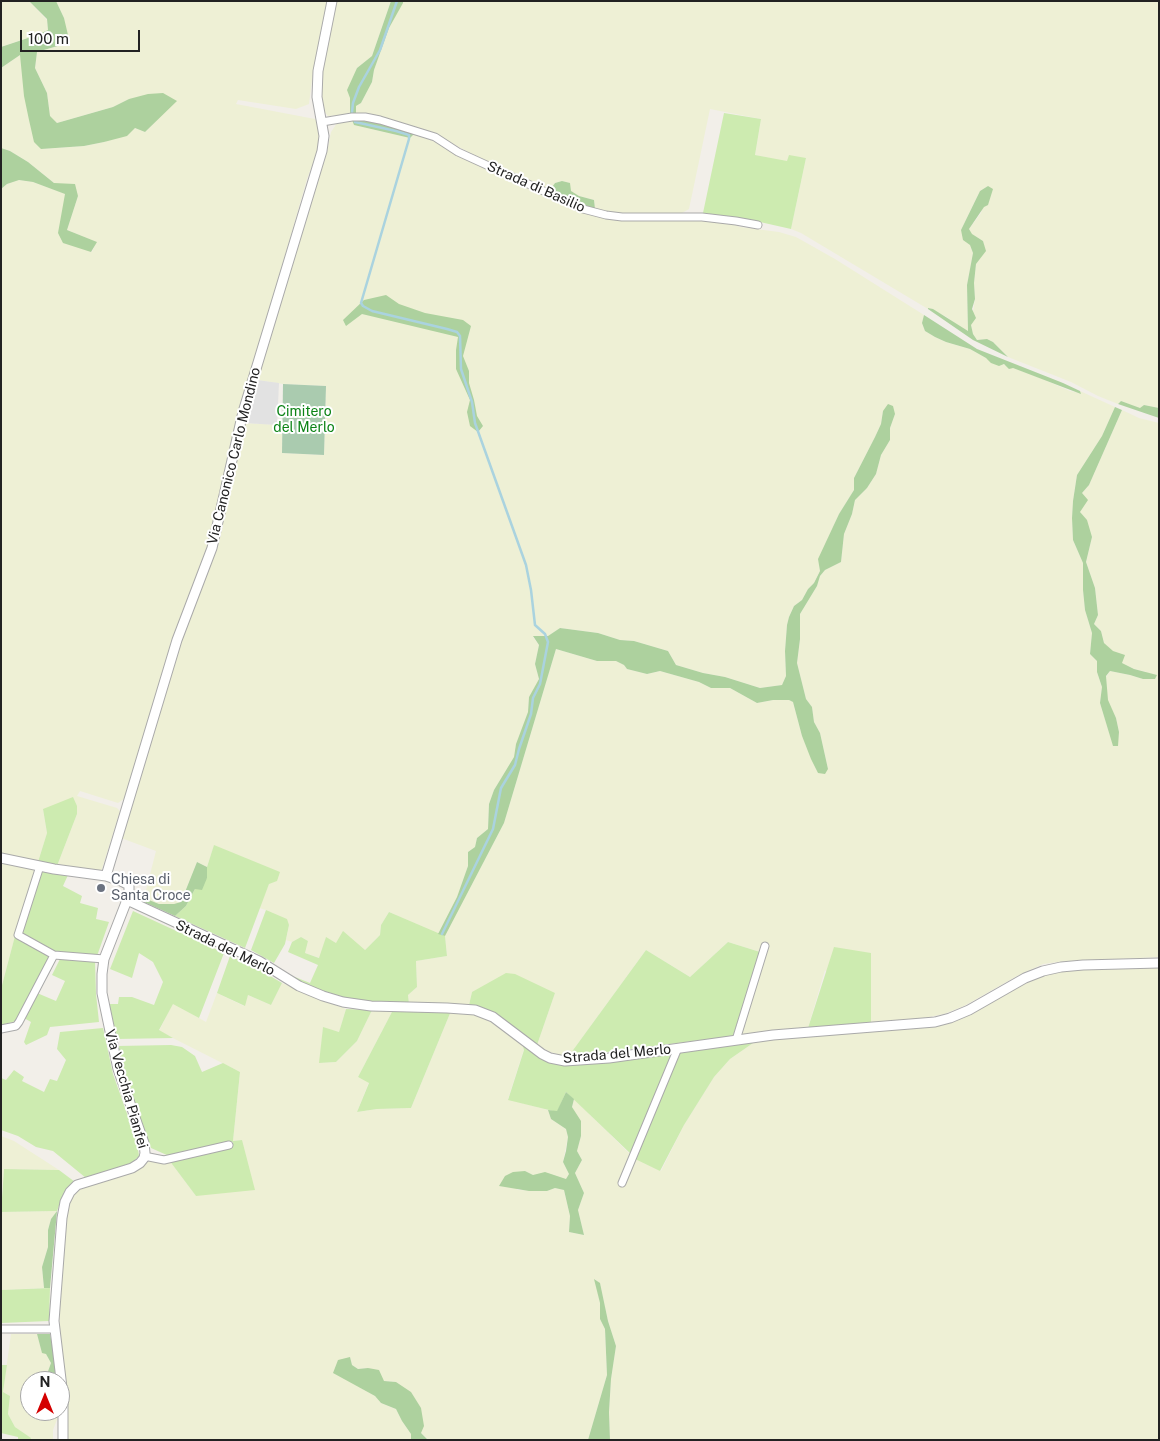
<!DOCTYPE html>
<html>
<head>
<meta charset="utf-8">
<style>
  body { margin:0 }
  #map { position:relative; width:1160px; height:1441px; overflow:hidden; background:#f2efe9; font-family:"Public Sans",sans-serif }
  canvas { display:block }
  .frame { position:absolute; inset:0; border:2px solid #222; pointer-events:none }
  .north { position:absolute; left:20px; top:1371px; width:50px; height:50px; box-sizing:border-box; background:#fff; border:1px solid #a7a7a7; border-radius:50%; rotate:0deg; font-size:14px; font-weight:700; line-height:20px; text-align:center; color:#222 }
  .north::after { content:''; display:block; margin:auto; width:18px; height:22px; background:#d40000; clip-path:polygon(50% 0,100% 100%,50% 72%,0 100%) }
  .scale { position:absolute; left:20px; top:30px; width:120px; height:22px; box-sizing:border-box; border:2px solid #222; border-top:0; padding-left:6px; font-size:15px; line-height:18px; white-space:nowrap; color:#222; -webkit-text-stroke:4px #fff; paint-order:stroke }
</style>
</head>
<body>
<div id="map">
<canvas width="1160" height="1441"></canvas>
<div class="frame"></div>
<div class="north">N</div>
<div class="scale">100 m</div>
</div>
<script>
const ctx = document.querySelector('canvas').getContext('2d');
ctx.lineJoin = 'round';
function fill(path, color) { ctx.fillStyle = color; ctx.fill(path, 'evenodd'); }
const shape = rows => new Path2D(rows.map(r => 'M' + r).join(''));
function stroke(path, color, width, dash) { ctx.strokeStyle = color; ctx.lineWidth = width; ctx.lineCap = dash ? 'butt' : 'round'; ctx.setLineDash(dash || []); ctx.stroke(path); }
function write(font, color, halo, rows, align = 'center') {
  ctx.font = font + ' "Public Sans",sans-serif'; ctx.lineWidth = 4; ctx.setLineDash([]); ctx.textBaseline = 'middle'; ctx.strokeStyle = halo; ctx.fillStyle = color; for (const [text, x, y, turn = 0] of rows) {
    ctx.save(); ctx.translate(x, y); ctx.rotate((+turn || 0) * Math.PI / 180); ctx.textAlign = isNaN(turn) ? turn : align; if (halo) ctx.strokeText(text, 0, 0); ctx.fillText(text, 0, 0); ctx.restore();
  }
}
fill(shape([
  [1,1,29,1,47,20,48,30,37,35,1,47],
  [56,1,329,1,313,72,309,104,296,109,238,100,236,104,315,119,317,122,319,134,318,150,307,179,239,416,209,547,174,637,124,799,118,803,80,791,77,796,117,808,120,811,101,872,57,866,77,814,43,809,47,833,38,862,1,853,1,189,7,184,18,180,33,182,66,194,59,234,92,252,96,242,67,230,78,196,54,183,28,162,10,151,1,148,1,68,20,55,41,149,84,146,104,142,135,128,145,132,156,121,129,99,113,107,57,123,50,117,47,93,35,68,37,52,61,45,64,18],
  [336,1,391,1,372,56,357,68,350,98,350,114,328,116,322,109,320,88,321,75],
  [403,1,1159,1,1159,408,1144,405,1140,409,1121,401,1118,404,1098,396,1071,382,1008,357,993,342,987,339,977,340,973,334,971,325,975,299,974,283,976,264,985,251,983,241,971,234,969,229,981,213,988,186,980,191,961,230,970,245,973,253,967,285,968,331,959,327,947,317,928,308,928,309,801,233,791,229,806,158,787,162,755,155,761,119,710,109,689,209,682,213,621,214,595,209,594,200,579,196,570,191,569,183,562,181,555,183,550,190,470,153,433,133,372,114,356,113,356,106,361,103,372,82,374,70,389,28],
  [352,120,354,125,410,138,414,134,436,142,452,151,577,209,605,219,620,221,697,219,733,224,740,227,779,232,796,237,835,259,924,315,922,323,925,331,935,337,946,342,970,349,986,358,1038,377,1070,391,1080,393,1080,391,1115,407,1102,436,1077,475,1073,501,1072,518,1073,540,1083,563,1083,590,1085,610,1092,633,1090,654,1097,661,1097,672,1102,687,1100,703,1113,745,1117,746,1119,732,1116,718,1107,700,1106,677,1110,671,1130,675,1143,679,1146,672,1134,669,1121,663,1104,643,1101,631,1094,624,1098,615,1095,588,1086,562,1092,537,1080,512,1082,493,1089,485,1122,410,1139,418,1159,423,1159,957,1058,962,1043,964,1017,976,964,1006,944,1014,924,1018,871,1024,825,970,808,1028,779,1030,740,1035,768,944,763,942,760,952,728,942,690,977,646,950,568,1057,550,1052,537,1045,555,993,472,992,469,1005,409,1004,408,995,417,987,416,961,447,956,445,936,504,823,556,649,597,661,616,661,624,665,627,669,647,674,660,671,699,682,711,688,730,688,757,703,773,700,789,700,793,702,802,736,818,773,828,769,820,733,814,722,812,707,806,699,797,663,800,639,800,614,817,586,820,576,825,570,841,562,844,534,852,514,855,500,867,488,876,474,881,455,890,440,890,428,895,414,883,411,881,424,875,437,854,478,854,490,839,514,819,559,820,571,814,583,808,589,802,600,794,606,789,617,787,625,785,651,786,676,782,685,760,688,725,677,703,673,676,665,668,651,634,641,620,640,598,633,560,628,548,636,533,637,539,645,535,664,539,679,529,697,528,712,516,744,514,757,494,790,489,804,488,829,477,838,475,847,468,852,468,866,457,897,438,934,389,912,381,925,380,935,365,950,336,943,326,938,320,958,305,953,308,941,301,937,292,942,286,940,289,925,266,910,259,908,269,884,214,846,207,867,197,862,181,902,174,904,159,904,144,898,156,851,121,838,181,636,216,551,244,423,282,425,282,453,324,455,326,386,283,384,257,380,327,152,331,132,337,123],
  [1,862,36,870,15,936,1,989],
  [1159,966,1159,1440,610,1440,609,1412,611,1379,616,1346,608,1321,600,1284,595,1279,600,1303,600,1319,605,1329,607,1375,588,1440,428,1440,421,1433,396,1382,384,1381,368,1368,358,1369,352,1365,350,1357,351,1382,375,1396,381,1403,396,1409,402,1421,411,1434,411,1440,65,1440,59,1304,65,1215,69,1202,74,1194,81,1188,130,1172,140,1169,148,1162,169,1160,196,1196,242,1140,233,1141,240,1072,159,1031,173,1003,206,1022,217,993,244,1006,248,995,271,1005,282,983,346,1009,339,1032,323,1028,320,1063,336,1062,357,1041,372,1010,393,1010,358,1077,369,1082,357,1112,377,1109,411,1108,451,1011,475,1014,502,1028,522,1043,524,1049,508,1099,548,1110,551,1119,566,1129,568,1137,563,1162,569,1174,566,1180,541,1175,533,1175,525,1171,517,1190,547,1191,555,1188,564,1190,570,1216,569,1232,584,1235,578,1210,584,1193,575,1173,582,1160,577,1151,581,1136,575,1113,572,1107,574,1099,635,1159,661,1171,684,1125,714,1077,730,1059,756,1041,807,1036,920,1028,942,1024,961,1018,1041,975,1077,968,1141,968],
  [1,1136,14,1141,59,1170,4,1169,1,1202],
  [57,1211,51,1219,48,1230,48,1247,42,1267,44,1288,1,1290,1,1212],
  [11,1334,37,1334,42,1352,46,1354,51,1363,47,1374,51,1381,30,1381,30,1411,55,1411,58,1417,53,1430,53,1440,30,1440,30,1438,15,1427,8,1414,10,1396,3,1392]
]), '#eef0d5');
fill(shape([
  [724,113,761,119,755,155,787,161,789,155,806,158,791,229,760,222,703,213],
  [73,797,77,806,77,814,57,866,38,862,47,833,43,809],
  [214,845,280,872,277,881,269,884,245,948,175,916,186,906,195,889,207,878,207,867],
  [41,871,68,875,63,886,82,896,80,903,98,908,96,919,109,922,97,956,54,952,21,934],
  [266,910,287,919,289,925,285,944,274,963,251,950],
  [133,911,224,953,199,1018,173,1004,159,1030,173,1038,116,1039,109,1004,118,1004,119,997,132,997,154,1005,163,982,153,962,139,953,132,978,110,969],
  [389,912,445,936,447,956,416,961,417,987,408,995,409,1004,364,1003,333,996,293,979,295,977,310,983,318,965,288,952,292,942,301,937,308,941,305,953,319,958,326,937,336,943,343,931,365,950,380,935,381,925],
  [15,936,50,956,16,1021,1,1025,1,989],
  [728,942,760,952,733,1036,568,1057,646,950,690,977],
  [834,947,871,953,871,1024,808,1028],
  [230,956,255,967,282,983,271,1005,248,995,245,1006,217,993],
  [60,959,95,961,96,994,99,1022,50,1027,47,1035,26,1045,24,1042,31,1022,24,1018,37,993,56,1001,65,981,52,975],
  [506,973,515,974,555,993,537,1045,501,1018,477,1007,469,1005,472,992],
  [346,1009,372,1010,357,1041,336,1062,319,1063,323,1027,339,1032],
  [393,1010,451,1011,411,1108,377,1109,357,1112,369,1083,358,1077],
  [103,1028,113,1074,137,1142,139,1156,132,1163,127,1166,86,1178,53,1151,36,1147,18,1136,1,1130,1,1078,6,1080,14,1070,24,1077,22,1081,44,1092,50,1079,57,1081,66,1060,57,1049,60,1032],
  [756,1041,730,1059,714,1077,684,1125,660,1171,635,1159,679,1052],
  [522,1043,547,1061,556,1064,566,1065,673,1052,632,1155,566,1092,557,1112,508,1100,524,1050],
  [171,1045,182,1047,195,1056,202,1072,223,1063,240,1072,233,1141,242,1140,255,1190,196,1196,169,1160,232,1147,233,1142,169,1156,151,1148,122,1069,117,1046],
  [4,1169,59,1170,75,1182,64,1192,57,1211,1,1212],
  [50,1288,49,1321,1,1323,1,1290],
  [1,1365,7,1365,3,1392,10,1396,8,1414,15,1427,31,1438,30,1440,18,1440,18,1437,1,1433]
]), '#cdebb0');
fill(shape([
  [29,1,56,1,64,18,68,35,61,45,37,52,35,68,47,93,50,116,57,123,113,107,129,99,148,94,163,93,177,101,145,132,135,128,127,136,104,142,84,146,41,149,34,142,29,120,24,96,20,55,1,68,1,47,37,35,48,30,47,19],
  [391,1,403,1,403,3,389,28,374,70,372,82,361,103,356,106,356,113,350,114,350,98,347,90,357,68,372,56],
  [352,120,375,122,414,134,410,138,354,125],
  [1,148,10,151,28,162,54,183,75,184,78,196,67,230,97,242,91,252,63,243,58,233,65,194,33,182,19,180,7,184,1,189],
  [562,181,570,183,571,191,579,196,594,200,595,209,571,200,550,190,555,183],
  [988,186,993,189,988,205,984,207,969,229,972,234,983,241,986,251,976,264,974,283,975,299,972,309,976,318,971,325,973,334,977,340,987,339,993,342,1008,357,973,340,928,309,928,308,933,309,968,331,967,285,973,253,970,245,963,240,961,230,980,191],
  [386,295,399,304,425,313,463,320,471,326,463,356,469,371,469,383,474,400,477,416,483,426,478,432,470,426,467,412,470,400,456,369,456,350,458,337,362,314,346,326,343,320,364,300],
  [924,315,977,349,1063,383,1080,391,1081,394,1013,368,1009,369,1004,364,999,366,991,363,986,358,970,349,946,342,935,337,925,331,922,323],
  [1121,401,1140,408,1144,405,1159,408,1159,418,1118,404],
  [888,404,893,406,895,414,890,428,890,440,881,455,876,474,867,488,855,500,852,514,844,534,841,562,825,570,820,576,817,586,800,614,800,639,797,663,806,699,812,707,814,722,820,733,828,769,825,774,818,773,811,759,802,736,793,702,789,700,773,700,757,703,730,688,711,688,699,682,660,671,647,674,627,669,624,665,616,661,597,661,556,649,504,823,445,936,438,934,457,897,468,866,468,852,475,847,477,838,488,829,489,804,494,790,514,757,516,744,528,712,529,697,539,679,535,664,539,645,533,636,548,636,560,628,598,633,620,640,634,641,668,651,676,665,703,673,725,677,760,688,782,685,786,676,785,651,787,625,789,617,794,606,802,600,808,589,814,583,820,571,818,559,839,514,854,490,854,478,875,437,881,424,883,411],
  [1115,407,1122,410,1089,485,1082,493,1088,500,1080,512,1087,520,1092,537,1086,562,1095,588,1098,615,1094,624,1101,631,1104,643,1113,651,1125,655,1122,663,1134,669,1157,675,1155,679,1143,679,1130,675,1110,671,1106,676,1108,700,1116,718,1119,732,1118,746,1113,746,1100,703,1102,687,1097,672,1097,661,1090,654,1092,633,1085,610,1083,590,1083,563,1073,540,1072,518,1073,501,1077,475,1102,436],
  [197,862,207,867,207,878,202,890,195,889,186,906,175,916,144,902,144,898,159,904,174,904,181,902],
  [566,1092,574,1099,572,1107,581,1121,581,1136,577,1151,582,1160,575,1173,584,1193,578,1210,584,1235,569,1232,570,1216,564,1190,555,1188,547,1191,529,1191,499,1186,505,1176,513,1172,525,1171,533,1175,545,1172,566,1179,569,1174,563,1162,566,1151,568,1137,566,1129,551,1119,548,1110,557,1111],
  [57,1211,50,1288,44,1288,42,1267,48,1247,48,1230,51,1219],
  [594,1279,600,1283,608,1321,616,1346,611,1379,609,1412,610,1440,588,1440,607,1375,605,1329,600,1319,600,1303],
  [37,1334,50,1334,59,1381,51,1381,47,1374,51,1363,46,1354,42,1353],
  [350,1357,352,1365,358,1369,368,1368,379,1370,384,1381,396,1382,411,1392,421,1408,424,1426,421,1433,428,1440,411,1440,411,1434,402,1421,396,1409,381,1403,375,1396,333,1373,338,1360]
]), '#add19e');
fill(shape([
  [283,384,326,386,324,455,282,453]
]), '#aacbaf');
fill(shape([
  [257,380,279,383,277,425,244,423]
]), '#e2e2e2');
stroke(shape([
  [352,112,353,103,359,87,380,50,397,1],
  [355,122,396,131,409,135,409,139,361,303,363,306,372,311,447,329,457,332,460,336,461,369,472,402,475,423,526,565,531,590,535,625,545,634,548,642,540,684,533,698,531,714,519,749,515,765,501,788,493,829,442,934]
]), '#aad3df', 2.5);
const minor = shape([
  [322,122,352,117,365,117,380,120,406,128,435,137,458,152,583,209,606,215,622,217,702,217,736,221,758,225],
  [40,866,18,935,54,955],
  [1,1029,16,1026,19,1022,54,955,104,959],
  [736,1040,765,946],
  [144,1156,164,1160,229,1145],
  [622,1183,678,1048],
  [1,1329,54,1329]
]);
const tertiary = shape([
  [1,858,54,869,106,876,121,881,129,885,129,891,127,900,259,961,299,986,323,996,343,1002,371,1006,447,1008,475,1010,493,1017,542,1054,550,1058,565,1061,609,1058,773,1035,935,1022,950,1018,969,1010,1025,978,1043,971,1061,967,1083,965,1159,963],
  [106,876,177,640,212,548,243,412,322,151,324,136,317,97,318,71,332,1],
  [63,1440,63,1396,54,1321,62,1218,65,1202,70,1192,77,1185,132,1168,140,1163,144,1158,145,1153,144,1143,118,1069,102,993,102,974,104,959,127,900]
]);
stroke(minor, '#a9a9a9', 9);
stroke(tertiary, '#a9a9a9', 11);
stroke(minor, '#fff', 7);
stroke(tertiary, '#fff', 9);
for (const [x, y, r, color] of [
  [101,888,5,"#6b7280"]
]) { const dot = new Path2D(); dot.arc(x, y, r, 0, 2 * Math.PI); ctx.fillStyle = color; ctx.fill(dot); stroke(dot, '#fff', 2); }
write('14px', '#222', '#fff', [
  ["Strada di Basilio",536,187,24],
  ["Via Canonico Carlo Mondino",234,456,-76],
  ["Strada del Merlo",225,948,26],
  ["Strada del Merlo",617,1054,-5],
  ["Via Vecchia Pianfei",126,1089,74]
]);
write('14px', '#0c8416', '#fff', [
  ["Cimitero",304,412],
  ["del Merlo",304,428]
]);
write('14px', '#5b616d', '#fff', [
  ["Chiesa di",111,880],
  ["Santa Croce",111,896]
], 'left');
</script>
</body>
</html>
